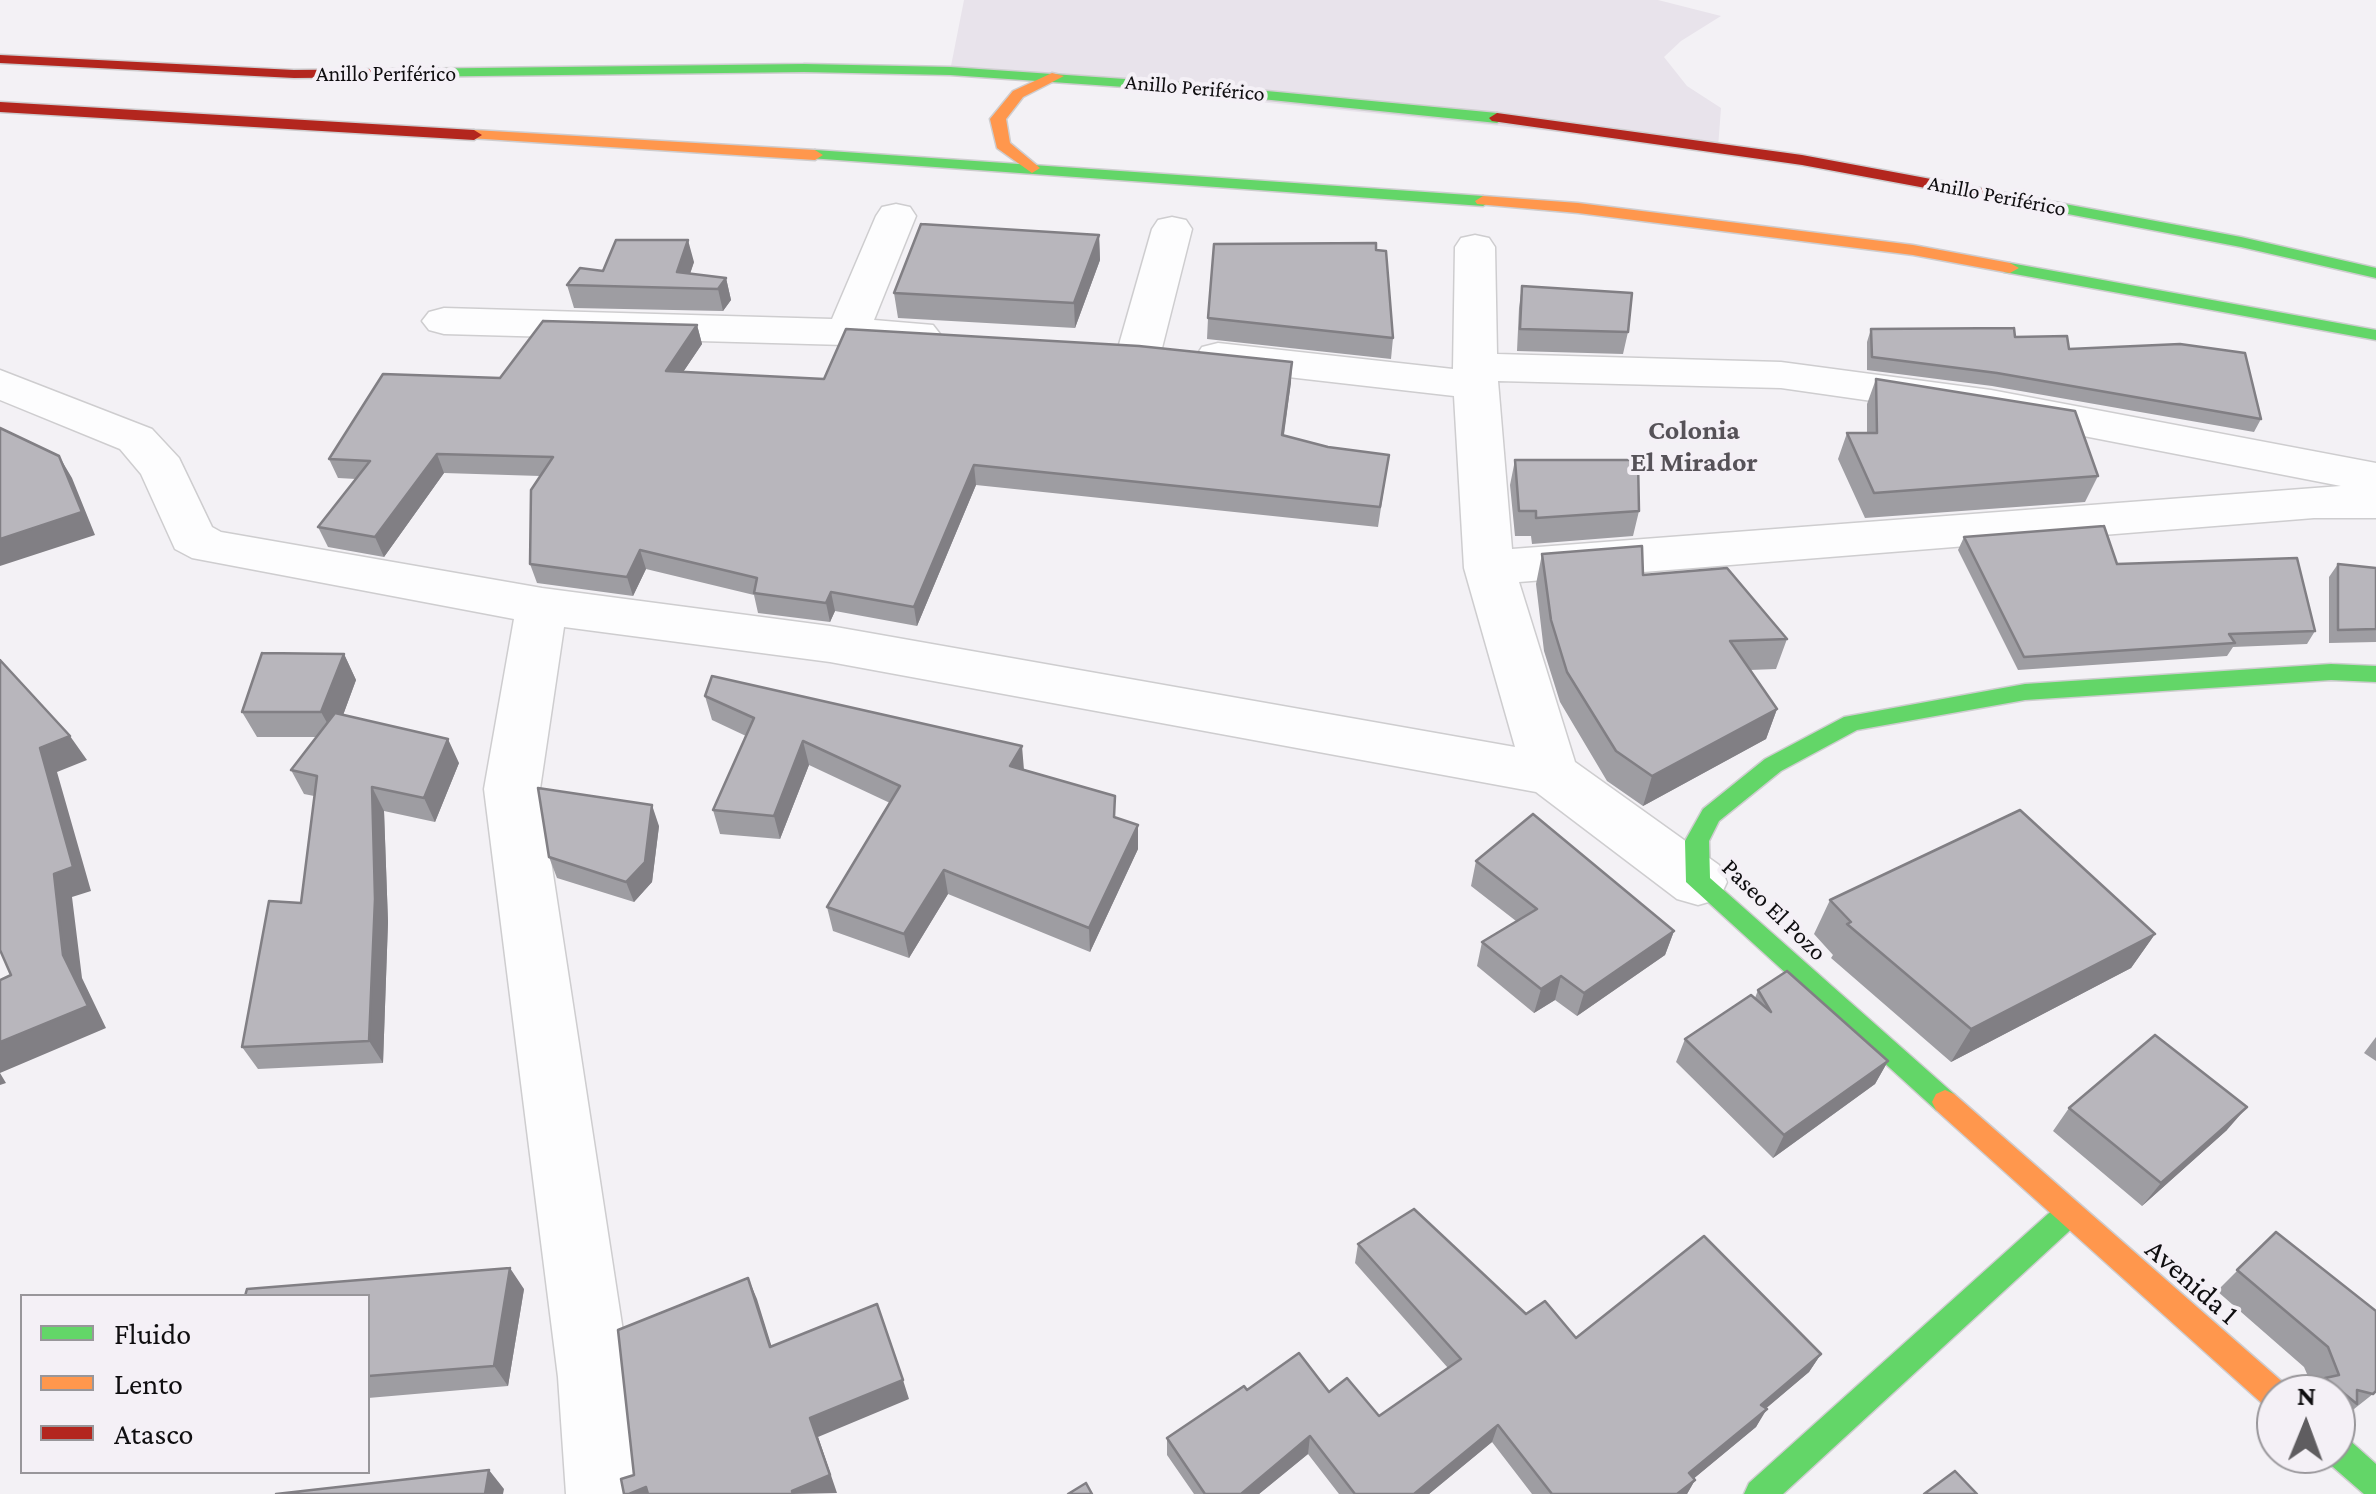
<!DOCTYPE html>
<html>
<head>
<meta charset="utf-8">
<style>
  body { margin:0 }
  #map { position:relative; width:2376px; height:1494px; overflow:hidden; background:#f3f1f5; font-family:"Crimson Pro",serif }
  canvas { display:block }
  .legend { position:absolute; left:20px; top:1294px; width:350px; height:180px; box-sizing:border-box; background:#f4f0f6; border:2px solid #98969a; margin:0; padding:12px 18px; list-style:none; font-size:30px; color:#0f0e10 }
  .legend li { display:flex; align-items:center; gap:20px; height:50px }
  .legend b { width:50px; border:2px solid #98969a }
  .north { position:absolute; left:2256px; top:1374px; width:100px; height:100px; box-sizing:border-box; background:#f4f0f6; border:2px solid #98969a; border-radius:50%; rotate:1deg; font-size:28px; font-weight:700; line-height:40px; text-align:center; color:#0f0e10 }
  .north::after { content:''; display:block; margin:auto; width:35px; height:45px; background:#5f5d60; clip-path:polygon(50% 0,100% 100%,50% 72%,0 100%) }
</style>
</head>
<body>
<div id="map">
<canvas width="2376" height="1494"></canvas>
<ul class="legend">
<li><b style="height:12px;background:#63d668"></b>Fluido</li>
<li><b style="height:12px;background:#ff974d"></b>Lento</li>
<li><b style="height:12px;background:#b3261e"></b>Atasco</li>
</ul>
<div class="north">N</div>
</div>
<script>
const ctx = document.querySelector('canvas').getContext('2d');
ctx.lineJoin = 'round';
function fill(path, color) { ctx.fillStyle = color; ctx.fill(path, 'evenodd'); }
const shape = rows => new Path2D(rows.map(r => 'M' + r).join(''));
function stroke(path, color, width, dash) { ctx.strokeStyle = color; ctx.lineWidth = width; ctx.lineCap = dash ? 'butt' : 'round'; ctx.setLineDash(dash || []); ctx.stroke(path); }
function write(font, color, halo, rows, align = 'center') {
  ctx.font = font + ' "Crimson Pro",serif'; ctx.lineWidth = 8; ctx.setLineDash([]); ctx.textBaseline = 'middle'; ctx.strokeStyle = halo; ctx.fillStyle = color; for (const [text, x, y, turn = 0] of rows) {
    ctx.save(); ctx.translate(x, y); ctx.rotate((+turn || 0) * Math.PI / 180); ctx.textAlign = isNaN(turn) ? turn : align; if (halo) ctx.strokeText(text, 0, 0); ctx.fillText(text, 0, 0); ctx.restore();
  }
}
fill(shape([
  [964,0,1658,0,1721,16,1681,41,1664,57,1687,86,1721,108,1718,148,950,71]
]), '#e8e3eb');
const street = shape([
  [896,204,910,207,916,216,874,320,933,325,940,334,933,343,918,347,444,334,429,330,422,321,429,312,444,308,832,319,876,216,882,207,896,204],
  [1172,217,1186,220,1192,229,1162,348,1155,357,1140,361,1125,357,1118,348,1152,229,1158,220,1172,217],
  [1475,235,1489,238,1495,247,1497,354,1781,362,1991,390,2376,463,2376,518,2314,518,1519,582,1575,762,1719,865,1727,882,1719,899,1698,905,1677,899,1536,792,830,662,564,627,540,789,630,1377,642,1494,566,1494,558,1377,484,789,514,619,192,558,175,549,141,474,120,449,0,400,0,370,152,429,179,458,212,527,221,532,542,588,830,626,1515,747,1464,568,1454,396,1218,369,1202,365,1196,356,1202,347,1218,343,1453,369,1455,247,1461,238,1475,235],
  [1498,381,1781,388,1991,418,2341,486,1512,549,1498,381]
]);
const fast = shape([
  [804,64,950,67,1183,83,1497,113,1505,118,1497,123,1183,91,950,75,804,72,400,77,393,73,400,69,804,64],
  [815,150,1483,196,1491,201,1483,206,809,158,807,155,815,150],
  [1990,190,2241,237,2376,268,2376,278,2241,247,1984,198,1982,195,1990,190],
  [2010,263,2376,330,2376,340,2004,272,2004,264,2010,263],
  [2331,664,2376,666,2376,682,2331,680,2025,700,1857,730,1781,771,1719,821,1709,841,1710,878,1954,1094,1958,1102,1954,1110,1945,1114,1936,1110,1686,882,1685,841,1703,809,1765,759,1844,717,2025,684,2331,664],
  [2068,1201,2078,1205,2082,1214,2078,1223,1783,1494,1744,1494,1749,1483,2058,1205,2068,1201],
  [2336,1434,2347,1438,2376,1464,2376,1494,2364,1494,2325,1460,2323,1454,2336,1454,2336,1434]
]);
const slow = shape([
  [1052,73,1064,76,1023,97,1006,119,1010,143,1040,168,1032,173,997,148,990,119,1013,91,1052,73],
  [474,130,815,150,823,155,815,160,469,138,469,132,474,130],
  [1483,196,1578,203,1913,245,2010,263,2019,268,2010,273,1913,255,1578,213,1477,204,1475,201,1483,196],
  [1945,1090,1954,1094,2287,1386,2290,1394,2276,1394,2276,1411,2265,1406,1936,1110,1932,1102,1936,1094,1945,1090]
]);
const jam = shape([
  [0,55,294,70,400,69,407,73,400,77,294,78,0,63,0,55],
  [0,102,474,130,482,135,474,140,0,112,0,102],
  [1497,113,1802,155,1990,190,1998,195,1990,200,1802,165,1492,121,1489,118,1497,113]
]);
stroke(street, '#cecdcf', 3);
stroke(fast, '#cecdcf', 3);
stroke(slow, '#cecdcf', 3);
stroke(jam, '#cecdcf', 3);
fill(street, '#fdfdfe');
fill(fast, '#63d668');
fill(slow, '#ff974d');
fill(jam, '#b3261e');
fill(shape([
  [1099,235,1100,260,1075,328,898,318,894,293],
  [694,262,690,274,726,278,731,300,723,311,574,308,567,285,603,271],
  [1522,286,1628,332,1623,354,1517,351,1519,308],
  [1208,318,1393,338,1391,359,1207,339],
  [697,325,702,344,683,372,824,379,1291,382,1284,435,1328,447,1389,455,1378,527,976,485,917,626,835,611,830,622,758,613,754,595,646,569,633,596,537,583,530,564,540,476,444,473,384,557,328,547,318,527,356,479,338,478,329,459,500,378],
  [1871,329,2015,337,2069,349,2261,419,2254,432,1992,386,1867,370,1867,342],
  [1876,379,2098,476,2085,502,1865,518,1838,459,1847,433,1867,433,1867,404],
  [1515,460,1639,511,1633,536,1532,544,1531,536,1515,536,1510,485],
  [1964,537,2117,564,2315,631,2307,644,2233,647,2227,656,2018,670,1958,550],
  [1542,554,1643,575,1787,639,1776,669,1750,670,1777,709,1766,739,1643,806,1607,781,1560,702,1544,651,1536,584],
  [2338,564,2376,568,2376,642,2329,643,2329,577],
  [344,654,356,680,343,715,459,763,435,822,384,811,388,922,383,1063,258,1069,242,1047,301,903,314,796,304,794,291,770,316,737,257,737,242,712],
  [705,696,1024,770,1116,817,1138,849,1090,952,948,894,909,958,833,931,827,907,890,803,809,765,780,839,720,834,713,810,746,736,712,720],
  [659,826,652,882,634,902,557,878,549,857],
  [1476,861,1674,931,1665,955,1577,1016,1555,1000,1534,1013,1477,966,1482,942,1516,921,1471,886],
  [1830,900,2155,934,2131,968,1951,1062,1831,958,1833,955,1814,934],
  [1758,990,1888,1061,1875,1084,1773,1158,1676,1062,1685,1039,1755,998],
  [2376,1037,2376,1061,2364,1053],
  [2069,1108,2227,1130,2142,1206,2053,1131],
  [2276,1232,2373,1394,2349,1413,2346,1413,2336,1421,2336,1394,2306,1394,2313,1388,2304,1367,2217,1291],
  [1358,1244,1526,1314,1576,1338,1821,1354,1809,1372,1766,1408,1756,1427,1694,1478,1695,1480,1687,1494,1532,1494,1492,1442,1429,1494,1339,1494,1308,1454,1259,1494,1194,1494,1167,1455,1167,1438,1329,1392,1379,1416,1448,1368,1355,1263],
  [524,1289,508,1386,368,1398,368,1296]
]), '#9e9da2');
fill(shape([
  [1099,235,1100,260,1075,328,1074,303],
  [688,240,694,262,685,288,677,272],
  [726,278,731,300,723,311,718,289],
  [697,325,702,344,671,390,666,371],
  [1292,362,1291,382,1281,454,1282,435],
  [437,454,444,473,384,557,375,537],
  [59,456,72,478,95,535,0,566,0,539],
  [974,465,976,485,917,626,914,607],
  [640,550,646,569,633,596,627,577],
  [831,592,835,611,830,622,826,603],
  [344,654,356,680,335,737,321,712],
  [1777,709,1766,739,1643,806,1652,776],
  [70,736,87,760,57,772,91,891,72,897,82,978,106,1028,0,1073,0,1042,63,955,40,748],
  [448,739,459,763,435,822,424,798],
  [803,741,809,765,780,839,774,816],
  [1022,746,1024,770,1010,766],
  [372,787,384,811,388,922,383,1063,369,1041],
  [652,805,659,826,652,882,634,902,626,882],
  [1138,825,1138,849,1090,952,1089,928],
  [944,870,948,894,909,958,904,934],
  [1674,931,1665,955,1577,1016,1584,993],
  [2155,934,2131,968,1951,1062,1971,1029],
  [1561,976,1555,1000,1534,1013,1541,989],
  [1888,1061,1875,1084,1773,1158,1784,1135],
  [0,1073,6,1083,0,1085],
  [2247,1107,2227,1130,2142,1206,2161,1183],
  [510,1268,524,1289,508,1386,494,1366],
  [748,1278,757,1299,778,1367,770,1347],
  [1821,1354,1809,1372,1750,1422,1761,1405],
  [903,1380,909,1399,818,1437,837,1493,793,1494,792,1491,810,1418],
  [1767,1409,1756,1427,1680,1490,1689,1473],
  [1498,1425,1492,1442,1429,1494,1414,1494],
  [1310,1436,1308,1454,1259,1494,1241,1494],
  [489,1470,504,1489,503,1494,485,1494],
  [1695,1480,1687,1494,1677,1494],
  [646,1487,650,1494,629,1494]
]), '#817f84');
const building = shape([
  [921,224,1099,235,1074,303,894,293,921,224],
  [616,240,688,240,677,272,726,278,718,289,567,285,580,268,603,271,616,240],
  [1376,243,1376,250,1386,251,1393,338,1208,318,1214,244,1376,243],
  [1522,286,1632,293,1628,332,1520,329,1522,286],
  [543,321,697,325,666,371,824,379,846,329,1139,346,1292,362,1282,435,1328,447,1389,455,1380,507,974,465,914,607,831,592,826,603,754,593,757,578,640,550,627,577,530,564,531,490,553,457,437,454,375,537,318,527,370,461,329,459,383,374,500,378,543,321],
  [2014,328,2015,337,2067,336,2069,349,2180,344,2245,353,2261,419,1997,373,1872,357,1871,329,2014,328],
  [1876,379,2075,411,2098,476,1874,493,1847,433,1877,433,1876,379],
  [0,428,59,456,82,512,0,539,0,428],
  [1515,460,1638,460,1639,511,1536,518,1536,511,1519,511,1515,460],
  [2104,526,2117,564,2297,558,2315,631,2229,634,2235,643,2024,657,1964,537,2104,526],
  [1642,546,1643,575,1727,568,1787,639,1730,641,1777,709,1652,776,1616,751,1567,672,1551,620,1542,554,1642,546],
  [2338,564,2376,568,2376,629,2338,630,2338,564],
  [262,653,344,654,321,712,242,712,262,653],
  [0,660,70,736,40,748,73,867,54,874,63,955,88,1006,0,1042,0,980,11,975,0,950,0,660],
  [712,676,1022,746,1010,766,1115,796,1114,817,1138,825,1089,928,944,870,904,934,827,907,900,786,803,741,774,816,713,810,754,718,705,696,712,676],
  [335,713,448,739,424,798,372,787,375,899,369,1041,242,1047,269,901,301,903,317,776,291,770,335,713],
  [538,788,652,805,645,862,626,882,549,857,538,788],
  [2020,810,2155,934,1971,1029,1847,924,1851,922,1830,900,2020,810],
  [1533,814,1674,931,1584,993,1561,976,1541,989,1482,942,1537,909,1476,861,1533,814],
  [1787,971,1888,1061,1784,1135,1685,1039,1751,995,1771,1012,1758,990,1787,971],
  [2155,1035,2247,1107,2161,1183,2069,1108,2155,1035],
  [1414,1209,1526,1314,1545,1301,1576,1338,1704,1236,1821,1354,1761,1405,1767,1409,1689,1473,1695,1480,1677,1494,1552,1494,1498,1425,1414,1494,1355,1494,1310,1436,1241,1494,1205,1494,1167,1438,1244,1386,1247,1390,1299,1353,1329,1392,1347,1378,1379,1416,1461,1359,1358,1244,1414,1209],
  [2276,1232,2376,1311,2376,1391,2373,1394,2357,1390,2357,1404,2325,1378,2339,1375,2328,1347,2237,1270,2276,1232],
  [510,1268,494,1366,368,1376,368,1296,245,1296,247,1289,510,1268],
  [748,1278,770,1347,877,1304,903,1380,810,1418,830,1475,792,1491,793,1494,648,1494,646,1487,629,1494,624,1494,621,1479,634,1475,618,1330,748,1278],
  [489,1470,485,1494,276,1494,489,1470],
  [1955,1471,1977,1494,1924,1494,1955,1471],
  [1086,1483,1092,1494,1068,1494,1086,1483]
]);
fill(building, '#b8b6bc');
stroke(building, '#817f84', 2.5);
write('22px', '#0f0e10', '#f4f0f6', [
  ["Anillo Periférico",386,74],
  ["Anillo Periférico",1195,88,5],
  ["Anillo Periférico",1997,196,11]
]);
write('25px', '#0f0e10', '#f4f0f6', [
  ["Paseo El Pozo",1774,910,44]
]);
write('bold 28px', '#565258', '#f4f0f6', [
  ["Colonia",1694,430],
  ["El Mirador",1694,462]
]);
write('30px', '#0f0e10', '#f4f0f6', [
  ["Avenida 1",2192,1282,41]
]);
</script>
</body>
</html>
